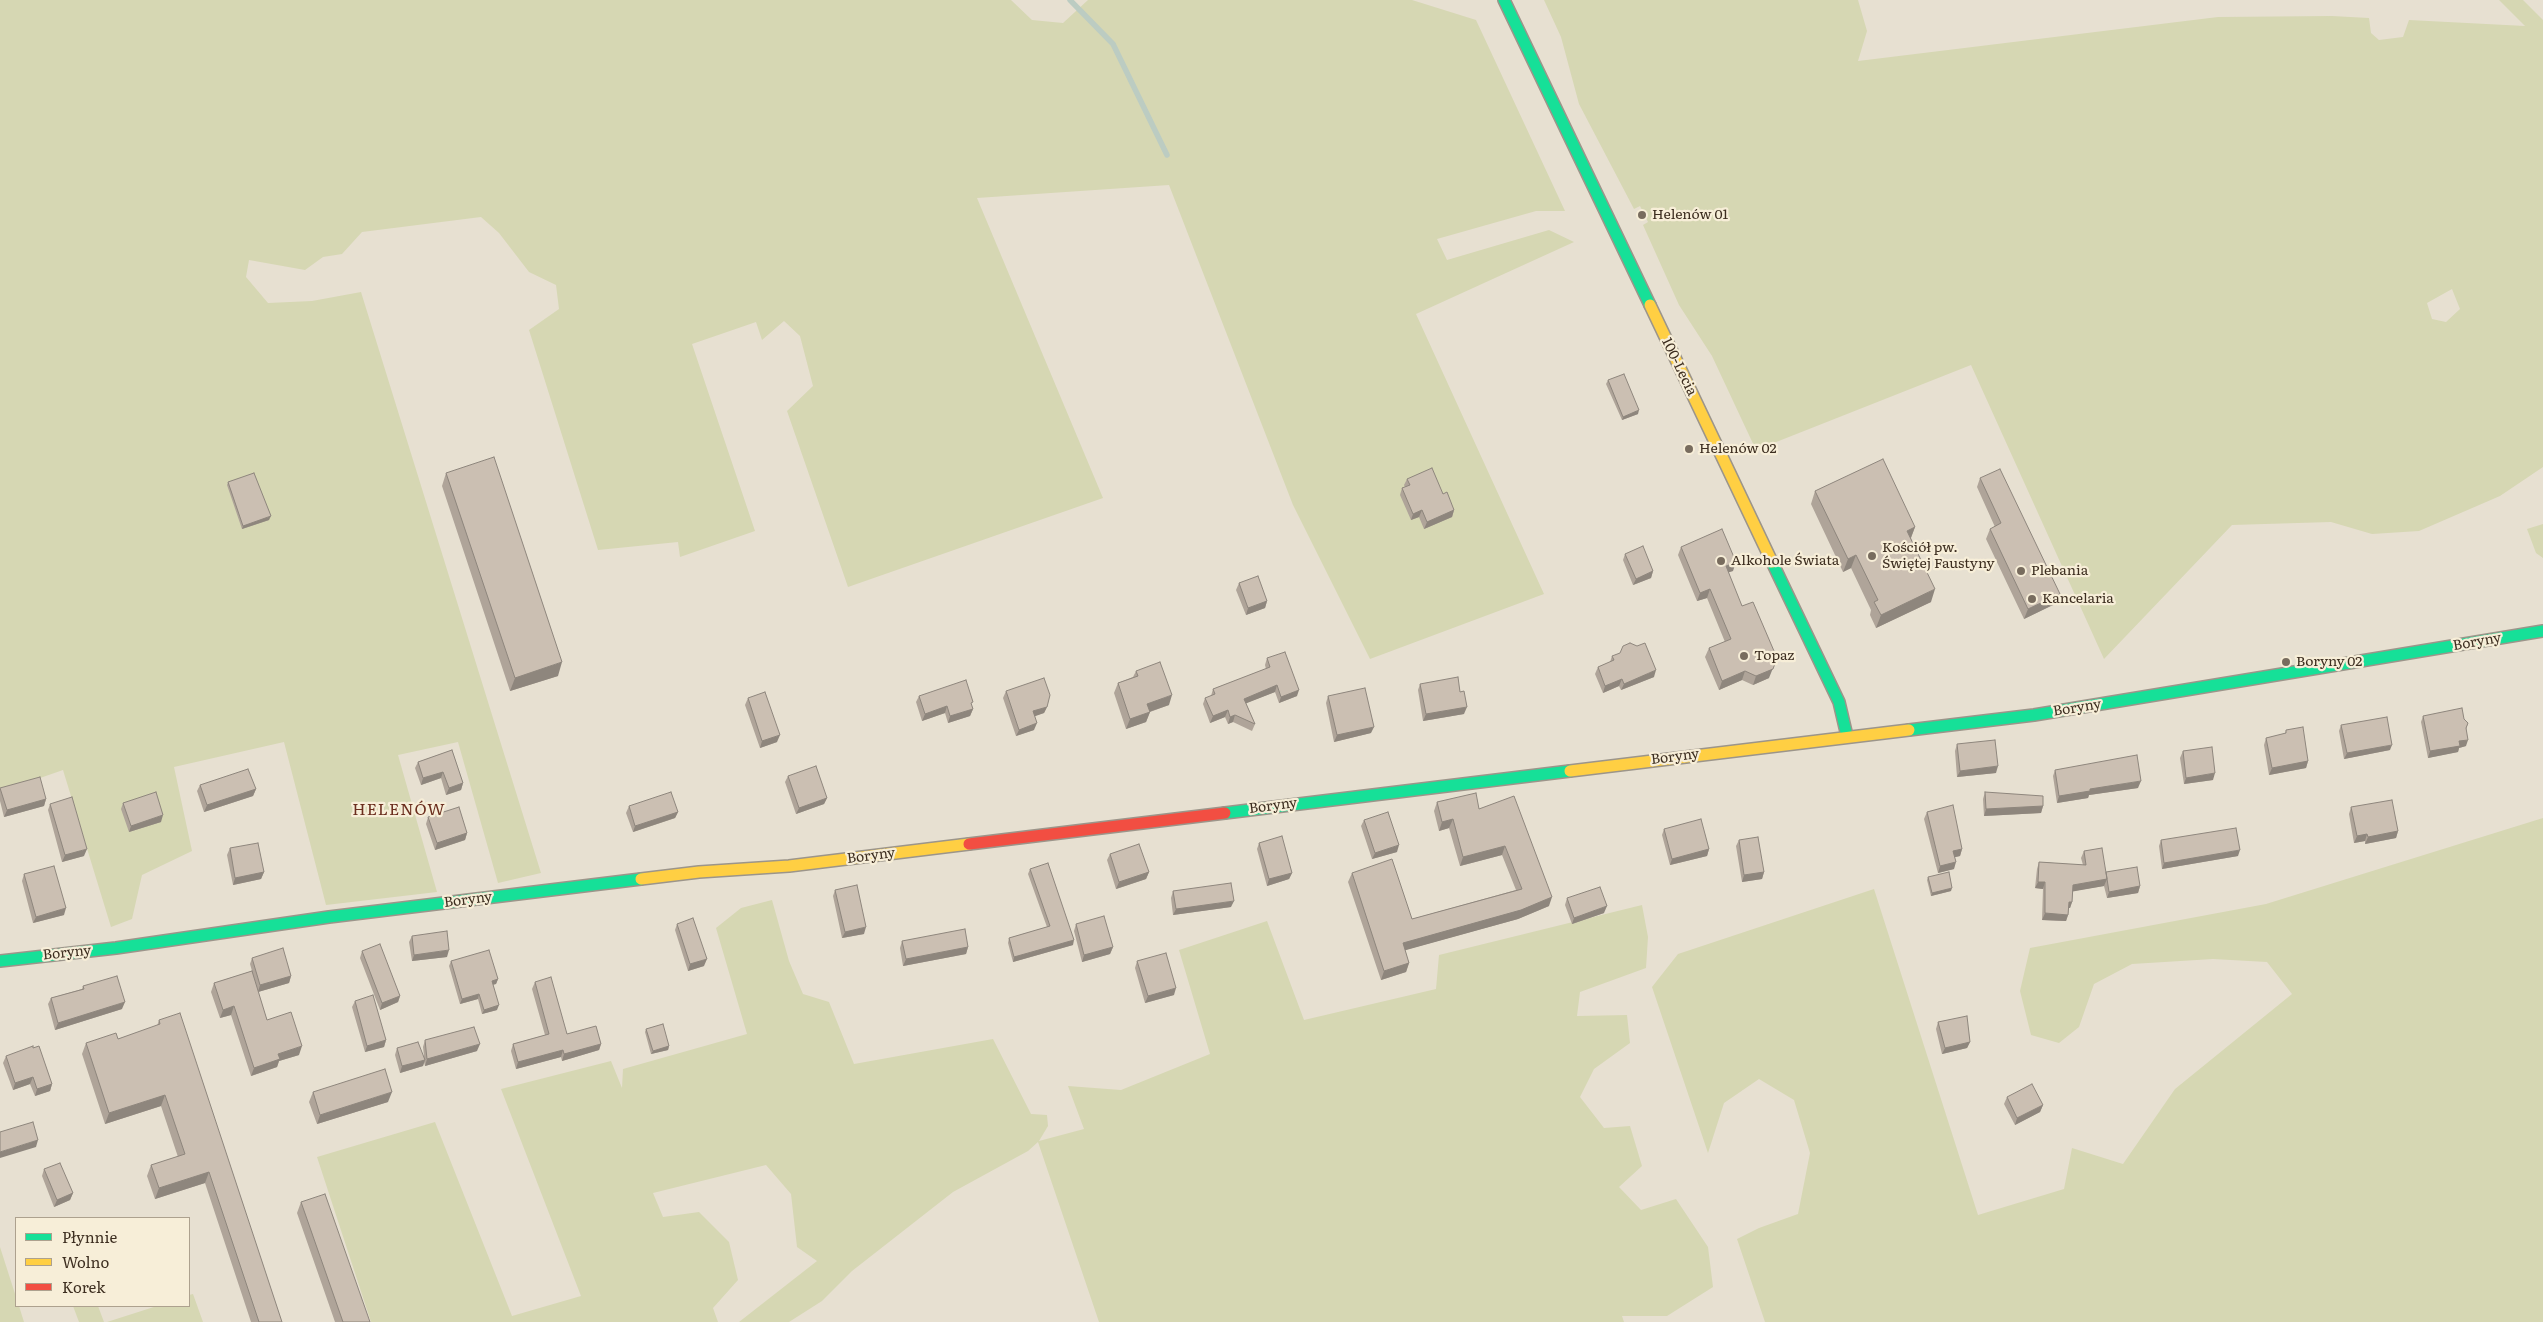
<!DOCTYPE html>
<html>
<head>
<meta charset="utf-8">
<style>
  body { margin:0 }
  #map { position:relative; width:2543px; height:1322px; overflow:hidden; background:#e7e0d1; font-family:Literata,serif }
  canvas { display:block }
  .legend { position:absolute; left:15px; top:1217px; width:175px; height:90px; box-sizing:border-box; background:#f7eed8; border:1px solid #ada18e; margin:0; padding:6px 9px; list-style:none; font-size:15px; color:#3d2e20 }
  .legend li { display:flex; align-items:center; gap:10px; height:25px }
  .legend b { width:25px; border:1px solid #ada18e }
</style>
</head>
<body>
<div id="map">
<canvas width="2543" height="1322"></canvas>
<ul class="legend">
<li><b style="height:6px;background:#16e098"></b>Płynnie</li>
<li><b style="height:6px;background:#ffcf43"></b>Wolno</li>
<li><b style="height:6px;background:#f24e42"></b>Korek</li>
</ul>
</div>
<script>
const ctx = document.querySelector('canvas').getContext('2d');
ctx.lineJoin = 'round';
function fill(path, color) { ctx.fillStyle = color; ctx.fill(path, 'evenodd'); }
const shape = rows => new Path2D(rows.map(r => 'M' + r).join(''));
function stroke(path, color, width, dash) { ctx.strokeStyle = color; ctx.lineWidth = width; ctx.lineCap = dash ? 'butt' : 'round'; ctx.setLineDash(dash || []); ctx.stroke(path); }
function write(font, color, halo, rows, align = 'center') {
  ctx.font = font + ' Literata,serif'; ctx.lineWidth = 4.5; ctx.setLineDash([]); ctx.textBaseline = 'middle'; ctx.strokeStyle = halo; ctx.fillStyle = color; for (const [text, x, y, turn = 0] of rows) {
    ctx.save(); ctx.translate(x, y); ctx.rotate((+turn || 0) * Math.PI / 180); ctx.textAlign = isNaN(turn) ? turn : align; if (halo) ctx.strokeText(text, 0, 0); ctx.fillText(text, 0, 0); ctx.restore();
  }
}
fill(shape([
  [0,0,1011,0,1032,20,1063,23,1088,0,1412,0,1476,20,1565,211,1536,211,1437,239,1447,260,1549,230,1574,242,1416,314,1544,594,1370,659,1293,505,1169,185,977,198,1103,498,848,587,787,411,813,386,800,336,784,321,762,340,756,322,692,344,755,531,680,557,678,542,598,550,529,330,559,309,556,285,529,272,499,233,481,217,362,232,342,254,323,257,305,270,249,260,246,277,268,303,312,301,361,292,541,873,498,883,458,742,398,755,437,892,326,905,284,742,174,767,192,851,142,875,132,919,111,927,63,770,0,792],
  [1544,0,1858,0,1867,31,1858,61,2218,17,2332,16,2369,18,2371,33,2379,40,2403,37,2409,20,2525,26,2499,0,2523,0,2543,20,2543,467,2500,496,2419,531,2372,534,2331,522,2232,525,2104,659,1971,365,1756,450,1712,356,1679,305,1643,225,1648,222,1640,206,1634,209,1579,104,1561,37],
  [2452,289,2460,309,2446,322,2432,319,2427,303],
  [2543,524,2543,558,2536,553,2527,529],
  [2543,818,2543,1322,1765,1322,1737,1239,1759,1228,1798,1214,1810,1153,1794,1100,1759,1079,1724,1103,1708,1153,1652,987,1678,954,1874,889,1978,1215,2064,1189,2072,1148,2123,1164,2175,1089,2292,994,2267,962,2213,959,2132,964,2094,984,2079,1027,2059,1043,2031,1035,2020,991,2030,948,2266,904],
  [772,900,789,961,803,994,829,1002,854,1064,993,1039,1031,1114,1047,1115,1048,1126,1039,1141,1084,1129,1068,1086,1121,1090,1210,1054,1179,950,1267,921,1304,1020,1436,989,1439,955,1642,905,1648,937,1646,968,1580,992,1577,1016,1627,1015,1630,1043,1594,1069,1580,1097,1604,1128,1630,1126,1642,1166,1619,1187,1641,1210,1676,1199,1708,1247,1713,1287,1667,1316,1622,1316,1624,1322,1099,1322,1038,1142,1028,1151,953,1192,852,1271,822,1301,789,1322,739,1322,817,1261,797,1247,791,1194,766,1165,653,1193,663,1217,699,1212,729,1242,738,1280,713,1308,718,1322,371,1322,317,1157,435,1122,512,1316,581,1296,501,1089,611,1061,622,1088,623,1069,747,1034,716,928,741,908],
  [0,1247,16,1297,16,1306,19,1306,24,1322,0,1322],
  [193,1294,203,1322,107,1322,157,1306,189,1306,189,1295],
  [73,1306,98,1306,104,1322,79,1322]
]), '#d6d7b3');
stroke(shape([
  [1070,0,1113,44,1167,155]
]), '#bcccc2', 5.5);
const fast = shape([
  [1504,0,1650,305],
  [1772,562,1839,702,1847,736],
  [1909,730,2034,715,2543,631],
  [1225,813,1570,771],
  [0,961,116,948,329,917,641,879]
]);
const slow = shape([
  [1650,305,1772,562],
  [1570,771,1909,730],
  [641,879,699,872,789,866,969,844]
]);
const jam = shape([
  [969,844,1225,813]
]);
stroke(fast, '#9c958a', 14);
stroke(slow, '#9c958a', 14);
stroke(jam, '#9c958a', 14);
stroke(fast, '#16e098', 11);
stroke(slow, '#ffcf43', 11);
stroke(jam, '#f24e42', 11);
fill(shape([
  [1608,380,1638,414,1622,420,1606,384],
  [446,473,558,676,510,691,442,486],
  [1980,478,2057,603,2024,619,1986,539,1990,529,1995,527,1977,487],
  [1407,479,1443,494,1454,510,1452,517,1424,529,1419,517,1411,520,1400,495,1402,488,1405,487,1404,485],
  [228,482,269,520,242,529,227,485],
  [1815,491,1915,527,1911,538,1931,602,1876,628,1870,615,1871,610,1851,568,1843,572,1811,504],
  [1681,547,1733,571,1728,572,1769,678,1753,685,1742,680,1719,690,1705,657,1709,648,1725,642,1707,598,1697,601,1678,555],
  [1625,554,1653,571,1651,578,1633,585,1623,560],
  [1239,583,1267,601,1265,608,1246,615,1236,590],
  [1612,656,1654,677,1621,690,1619,686,1603,693,1595,674,1598,667,1610,662],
  [1267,658,1297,696,1279,703,1275,692,1246,703,1255,724,1252,731,1233,722,1228,724,1225,717,1210,723,1203,704,1205,698,1211,696,1213,689,1266,669,1265,665],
  [1136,671,1169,705,1150,712,1146,722,1126,729,1114,693,1118,683,1133,677],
  [1420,684,1460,692,1464,714,1423,721,1418,690],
  [1006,691,1047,707,1044,713,1034,716,1034,730,1016,736,1003,698],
  [919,696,972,706,973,709,970,716,948,723,945,713,922,721,916,702],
  [1328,696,1371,733,1334,742,1326,703],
  [748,698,777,742,760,748,745,705],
  [2423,716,2464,719,2468,723,2466,730,2466,746,2459,748,2458,752,2428,758,2421,722],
  [2341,725,2390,750,2344,759,2339,731],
  [2286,730,2308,761,2306,768,2269,775,2264,745,2266,738,2285,734],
  [1957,744,1996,773,1957,777,1955,751],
  [452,750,463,783,461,790,446,795,441,778,421,785,415,768,418,762],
  [2183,751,2213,780,2184,784,2180,758],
  [2055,770,2138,788,2089,795,2088,798,2057,803,2053,776],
  [788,776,827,798,824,804,796,814,785,782],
  [200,785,256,789,253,796,204,812,197,791],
  [0,788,46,799,44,806,4,817,0,801],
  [1985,792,2043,806,2041,813,1984,816,1983,799],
  [1437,802,1479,809,1549,906,1518,919,1405,950,1409,963,1406,972,1381,980,1348,882,1352,873,1412,919,1516,890,1502,855,1460,866,1449,828,1439,831,1434,811],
  [123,803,161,822,129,832,121,809],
  [50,804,84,856,62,862,48,810],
  [629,806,678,812,675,818,633,832,626,813],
  [2351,807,2398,831,2396,838,2365,844,2365,841,2354,843,2349,814],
  [1927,812,1962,849,1960,856,1955,857,1954,869,1938,873,1924,819],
  [428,817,467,833,465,840,435,850,426,824],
  [1364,820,1397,852,1372,859,1361,826],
  [1664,829,1709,849,1707,856,1670,865,1662,835],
  [1739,840,1764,872,1762,879,1742,882,1736,846],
  [2161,840,2238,856,2162,869,2159,846],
  [1259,843,1292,873,1289,879,1267,886,1257,849],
  [230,848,264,872,261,879,233,885,227,855],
  [2084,851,2106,873,2140,886,2138,893,2107,898,2104,886,2073,891,2072,902,2070,908,2069,908,2068,915,2066,921,2042,920,2043,889,2035,888,2037,869,2039,862,2083,865,2081,858],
  [1110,854,1149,872,1146,879,1116,889,1107,860],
  [1030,869,1073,945,1013,962,1008,943,1009,938,1047,927,1028,874],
  [24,874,64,915,33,923,22,881],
  [1928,877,1951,891,1931,896,1927,880],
  [835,890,864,934,842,938,833,896],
  [1173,891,1231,907,1173,915,1171,898],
  [1567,898,1604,913,1572,924,1565,905],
  [677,924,704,966,688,971,675,930],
  [1076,924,1113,947,1110,954,1082,962,1074,931],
  [412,936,447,957,412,961,409,942],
  [902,941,968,947,966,954,903,966,900,948],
  [362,951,400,996,398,1002,380,1010,360,958],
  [252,958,291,976,289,983,258,992,267,1020,299,1055,279,1061,277,1067,251,1076,231,1015,220,1018,211,992,214,983,252,971,250,964],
  [451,961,498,979,496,984,493,985,497,1010,482,1014,478,999,460,1004,449,966],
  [1137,961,1174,995,1145,1003,1135,968],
  [535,982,567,1034,601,1044,599,1050,562,1061,561,1057,516,1069,511,1051,513,1044,545,1035,532,989],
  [83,986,122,1009,55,1030,48,1004,51,998,82,989],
  [355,1001,386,1040,384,1047,365,1052,352,1007],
  [159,1020,282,1322,251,1322,205,1183,155,1199,147,1176,151,1165,178,1157,161,1106,105,1124,82,1054,86,1043,118,1039,157,1026],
  [1938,1022,1970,1042,1967,1048,1942,1054,1936,1029],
  [646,1029,669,1046,668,1050,651,1054,645,1032],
  [425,1040,477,1051,425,1066,424,1062,423,1066,400,1073,395,1055,397,1048,424,1056,423,1047],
  [6,1056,52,1084,50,1091,35,1096,30,1084,13,1090,3,1063],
  [313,1092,388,1102,317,1124,309,1102],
  [2007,1097,2043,1105,2040,1112,2015,1125,2004,1104],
  [44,1169,73,1193,70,1200,54,1207,42,1176],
  [301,1202,370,1322,335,1322,297,1213]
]), '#afa499');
fill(shape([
  [1639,410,1638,414,1622,420,1623,417],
  [1422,510,1419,517,1411,520,1413,514],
  [1454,510,1452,517,1424,529,1427,522],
  [271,516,269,520,242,529,243,526],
  [1915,527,1910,540,1907,531],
  [1856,555,1851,568,1843,572,1848,559],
  [1736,562,1733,571,1723,574,1726,566],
  [1653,571,1651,578,1633,585,1636,579],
  [1710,589,1707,598,1697,601,1700,593],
  [1935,589,1931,602,1876,628,1881,615],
  [2060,594,2057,603,2024,619,2028,609],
  [1267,601,1265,608,1246,615,1248,608],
  [1777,658,1769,678,1753,685,1756,676],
  [562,662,558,676,510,691,515,678],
  [1656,670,1654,677,1621,690,1624,684],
  [1745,671,1742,680,1719,690,1722,681],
  [1622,679,1619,686,1603,693,1605,686],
  [1277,685,1275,692,1242,705,1244,699],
  [1299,690,1297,696,1279,703,1281,697],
  [1172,695,1169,705,1143,714,1147,704],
  [947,706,945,713,922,721,925,714],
  [1047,707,1044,713,1030,718,1033,711],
  [1467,707,1464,714,1423,721,1426,714],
  [973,709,970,716,948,723,950,716],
  [1228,710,1225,717,1210,723,1213,716],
  [1150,712,1146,722,1126,729,1130,719],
  [1235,715,1233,722,1228,724,1230,717],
  [1037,723,1034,730,1016,736,1019,730],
  [1374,727,1371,733,1334,742,1337,735],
  [780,735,777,742,760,748,762,741],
  [2468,740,2466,746,2459,748,2458,752,2428,758,2430,751,2459,741],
  [2392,745,2390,750,2344,759,2347,753],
  [2308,761,2306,768,2269,775,2272,768],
  [1998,766,1996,773,1957,777,1960,771],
  [443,772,441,778,421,785,423,778],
  [2215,773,2213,780,2184,784,2186,778],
  [2141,781,2138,788,2089,795,2088,798,2057,803,2059,796,2090,789],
  [463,783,461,790,446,795,449,788],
  [256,789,253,796,204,812,207,805],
  [827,798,824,804,796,814,799,808],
  [46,799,44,806,4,817,7,810],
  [2043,806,2041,813,1984,816,1986,809],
  [678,812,675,818,633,832,635,826],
  [163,815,161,822,129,832,131,826],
  [1453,819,1449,828,1439,831,1442,822],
  [2398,831,2396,838,2365,844,2368,837],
  [467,833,465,840,435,850,437,843],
  [2367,834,2365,841,2354,843,2357,836],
  [1399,845,1397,852,1372,859,1375,853],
  [1505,846,1502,855,1460,866,1463,857],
  [87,849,84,856,62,862,65,855],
  [1709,849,1707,856,1670,865,1672,859],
  [1962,849,1960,856,1951,858,1953,851],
  [2240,850,2238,856,2162,869,2164,863],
  [1956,862,1954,869,1938,873,1940,866],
  [264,872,261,879,233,885,235,878],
  [1149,872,1146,879,1116,889,1119,882],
  [1764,872,1762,879,1742,882,1744,875],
  [1292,873,1289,879,1267,886,1269,879],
  [2107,879,2104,886,2070,892,2073,885],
  [2038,882,2045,882,2043,889,2035,888],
  [2140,886,2138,893,2107,898,2109,892],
  [1952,888,1951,891,1931,896,1932,893],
  [1552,897,1549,906,1518,919,1399,952,1403,943],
  [1234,901,1231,907,1173,915,1176,909],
  [2069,902,2072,902,2070,908,2067,908],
  [1607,906,1604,913,1572,924,1574,918],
  [66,908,64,915,33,923,36,917],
  [2045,913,2068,915,2066,921,2042,920],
  [866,927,864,934,842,938,845,932],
  [1074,940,1073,945,1013,962,1014,957],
  [968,947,966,954,903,966,906,959],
  [1113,947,1110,954,1082,962,1084,955],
  [449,950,447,957,412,961,414,955],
  [707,959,704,966,688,971,690,964],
  [1409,963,1406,972,1381,980,1384,971],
  [291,976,289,983,258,992,260,985],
  [498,979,496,984,490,985,492,981],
  [1176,988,1174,995,1145,1003,1148,996],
  [479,994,478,999,460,1004,462,999],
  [400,996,398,1002,380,1010,382,1003],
  [125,1002,122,1009,55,1030,58,1023],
  [499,1005,497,1010,482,1014,484,1010],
  [234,1006,231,1015,220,1018,223,1010],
  [386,1040,384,1047,365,1052,367,1046],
  [1970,1042,1967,1048,1942,1054,1945,1048],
  [480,1044,477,1051,425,1066,427,1059],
  [601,1044,599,1050,562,1061,564,1054],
  [302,1046,299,1055,279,1061,277,1067,251,1076,254,1068,278,1054],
  [669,1046,668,1050,651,1054,653,1051],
  [563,1050,561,1057,516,1069,518,1062],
  [425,1060,423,1066,400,1073,402,1066],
  [33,1077,30,1084,13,1090,15,1083],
  [52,1084,50,1091,35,1096,37,1089],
  [392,1092,388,1102,317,1124,320,1115],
  [165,1095,161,1106,105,1124,109,1113],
  [2043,1105,2040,1112,2015,1125,2017,1118],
  [38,1140,36,1147,0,1158,0,1152],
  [209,1172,205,1183,155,1199,159,1188],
  [73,1193,70,1200,54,1207,57,1200]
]), '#8e867d');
const building = shape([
  [1624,374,1639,410,1623,417,1608,380,1624,374],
  [494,457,562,662,515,678,446,473,494,457],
  [1883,459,1915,527,1907,531,1935,589,1881,615,1874,602,1878,600,1856,555,1848,559,1815,491,1883,459],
  [1432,468,1443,494,1447,492,1454,510,1427,522,1422,510,1413,514,1402,488,1410,485,1407,479,1432,468],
  [2000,469,2060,594,2028,609,1990,529,2001,523,1980,478,2000,469],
  [254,473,271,516,243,526,228,482,254,473],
  [1722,529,1736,562,1726,566,1742,606,1753,602,1777,658,1773,669,1756,676,1745,671,1722,681,1709,648,1731,639,1710,589,1700,593,1681,547,1722,529],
  [1643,546,1653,571,1636,579,1625,554,1643,546],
  [1258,576,1267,601,1248,608,1239,583,1258,576],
  [1630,643,1637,646,1645,643,1656,670,1624,684,1622,679,1605,686,1598,667,1614,660,1612,656,1620,653,1623,646,1630,643],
  [1285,652,1299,690,1281,697,1277,685,1244,699,1255,724,1235,715,1230,717,1228,710,1213,716,1205,698,1215,694,1213,689,1270,667,1267,658,1285,652],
  [1160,662,1172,695,1147,704,1150,712,1130,719,1118,683,1138,676,1136,671,1160,662],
  [1458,677,1460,692,1464,691,1467,707,1426,714,1420,684,1458,677],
  [1044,678,1050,695,1047,707,1033,711,1037,723,1019,730,1006,691,1044,678],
  [966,680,973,702,971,703,973,709,950,716,947,706,925,714,919,696,966,680],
  [1365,688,1374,727,1337,735,1328,696,1365,688],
  [765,692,780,735,762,741,748,698,765,692],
  [2462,708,2464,719,2468,723,2466,728,2468,740,2459,741,2460,746,2430,751,2423,716,2462,708],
  [2387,717,2392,745,2347,753,2341,725,2387,717],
  [2303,727,2308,761,2272,768,2266,738,2286,733,2286,730,2303,727],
  [1995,740,1998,766,1960,771,1957,744,1995,740],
  [2212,747,2215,773,2186,778,2183,751,2212,747],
  [452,750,463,783,449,788,443,772,423,778,418,762,452,750],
  [2137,755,2141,781,2090,789,2090,791,2059,796,2055,770,2137,755],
  [816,766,827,798,799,808,788,776,816,766],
  [248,769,256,789,207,805,200,785,248,769],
  [40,777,46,799,7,810,0,788,40,777],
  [156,792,163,815,131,826,123,803,156,792],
  [671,792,678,812,635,826,629,806,671,792],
  [1985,792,2043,796,2043,806,1986,809,1985,792],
  [1476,793,1479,809,1514,796,1552,897,1521,910,1403,943,1409,963,1384,971,1352,873,1392,859,1412,919,1522,889,1505,846,1463,857,1453,819,1442,822,1437,802,1476,793],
  [72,797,87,849,65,855,50,804,72,797],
  [2392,800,2398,831,2368,837,2367,834,2357,836,2351,807,2392,800],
  [1953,805,1962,849,1953,851,1956,862,1940,866,1927,812,1953,805],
  [459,807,467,833,437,843,428,817,459,807],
  [1388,812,1399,845,1375,853,1364,820,1388,812],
  [1701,819,1709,849,1672,859,1664,829,1701,819],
  [2236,828,2240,850,2164,863,2161,840,2236,828],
  [1282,836,1292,873,1269,879,1259,843,1282,836],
  [1758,837,1764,872,1744,875,1739,840,1758,837],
  [258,843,264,872,235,878,230,848,258,843],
  [1139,844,1149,872,1119,882,1110,854,1139,844],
  [2102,848,2107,879,2073,885,2072,902,2069,902,2068,915,2045,913,2045,882,2038,882,2039,862,2086,865,2084,851,2102,848],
  [1048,863,1074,940,1014,957,1009,938,1050,926,1030,869,1048,863],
  [54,866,66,908,36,917,24,874,54,866],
  [2137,867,2140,886,2109,892,2106,872,2137,867],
  [1949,872,1952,888,1932,893,1928,877,1949,872],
  [1231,883,1234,901,1176,909,1173,891,1231,883],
  [857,885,866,927,845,932,835,890,857,885],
  [1600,887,1607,906,1574,918,1567,898,1600,887],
  [1104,916,1113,947,1084,955,1076,924,1104,916],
  [693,918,707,959,690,964,677,924,693,918],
  [965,929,968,947,906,959,902,941,965,929],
  [447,931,449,950,414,955,412,936,447,931],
  [380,944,400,996,382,1003,362,951,380,944],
  [283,948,291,976,260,985,252,958,283,948],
  [489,950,498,979,492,981,499,1005,484,1010,479,994,462,999,451,961,489,950],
  [1166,953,1176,988,1148,996,1137,961,1166,953],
  [252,971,267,1020,291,1012,302,1046,278,1054,280,1059,254,1068,234,1006,223,1010,214,983,252,971],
  [117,976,125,1002,58,1023,51,998,84,989,83,986,117,976],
  [551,977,567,1034,596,1026,601,1044,564,1054,563,1050,518,1062,513,1044,549,1034,535,982,551,977],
  [373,995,386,1040,367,1046,355,1001,373,995],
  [180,1013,282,1322,259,1322,209,1172,159,1188,151,1165,185,1154,165,1095,109,1113,86,1043,116,1033,118,1039,160,1024,159,1020,180,1013],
  [1967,1016,1970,1042,1945,1048,1938,1022,1967,1016],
  [663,1024,669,1046,653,1051,646,1029,663,1024],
  [474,1027,480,1044,427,1059,425,1040,474,1027],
  [418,1042,425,1060,402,1066,397,1048,418,1042],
  [33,1046,33,1048,39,1046,52,1084,37,1089,33,1077,15,1083,6,1056,33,1046],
  [385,1069,392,1092,320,1115,313,1092,385,1069],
  [2032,1084,2043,1105,2017,1118,2007,1097,2032,1084],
  [33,1122,38,1140,0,1152,0,1132,33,1122],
  [60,1163,73,1193,57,1200,44,1169,60,1163],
  [325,1194,370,1322,343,1322,301,1202,325,1194]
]);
fill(building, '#cbbfb2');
stroke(building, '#8e867d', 1);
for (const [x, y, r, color] of [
  [1642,215,5,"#786c5e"],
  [1689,449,5,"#786c5e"],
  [1872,556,5,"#786c5e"],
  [1721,561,5,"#786c5e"],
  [2021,571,5,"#786c5e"],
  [2032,599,5,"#786c5e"],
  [1744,656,5,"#786c5e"],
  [2286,662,5,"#786c5e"]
]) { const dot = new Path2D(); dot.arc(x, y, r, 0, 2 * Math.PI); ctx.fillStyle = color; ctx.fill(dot); stroke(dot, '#f7eed8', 2); }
write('14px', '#3d2e20', '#f7eed8', [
  ["Helenów 01",1652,215],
  ["Helenów 02",1699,449],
  ["Kościół pw.",1882,548],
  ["Świętej Faustyny",1882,564],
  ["Alkohole Świata",1731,561],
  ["Plebania",2031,571],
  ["Kancelaria",2042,599],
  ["Topaz",1754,656],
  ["Boryny 02",2296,662]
], 'left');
write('14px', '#3d2e20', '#f7eed8', [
  ["100-Lecia",1679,367,64],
  ["Boryny",2477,642,-10],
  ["Boryny",2077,708,-9],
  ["Boryny",1675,757,-7],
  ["Boryny",1273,806,-7],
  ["Boryny",871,856,-7],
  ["Boryny",468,900,-7],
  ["Boryny",67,953,-6]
]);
ctx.letterSpacing = '1px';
write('16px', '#6b2e1e', '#f7eed8', [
  ["HELENÓW",399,810]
]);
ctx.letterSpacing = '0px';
</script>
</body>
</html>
